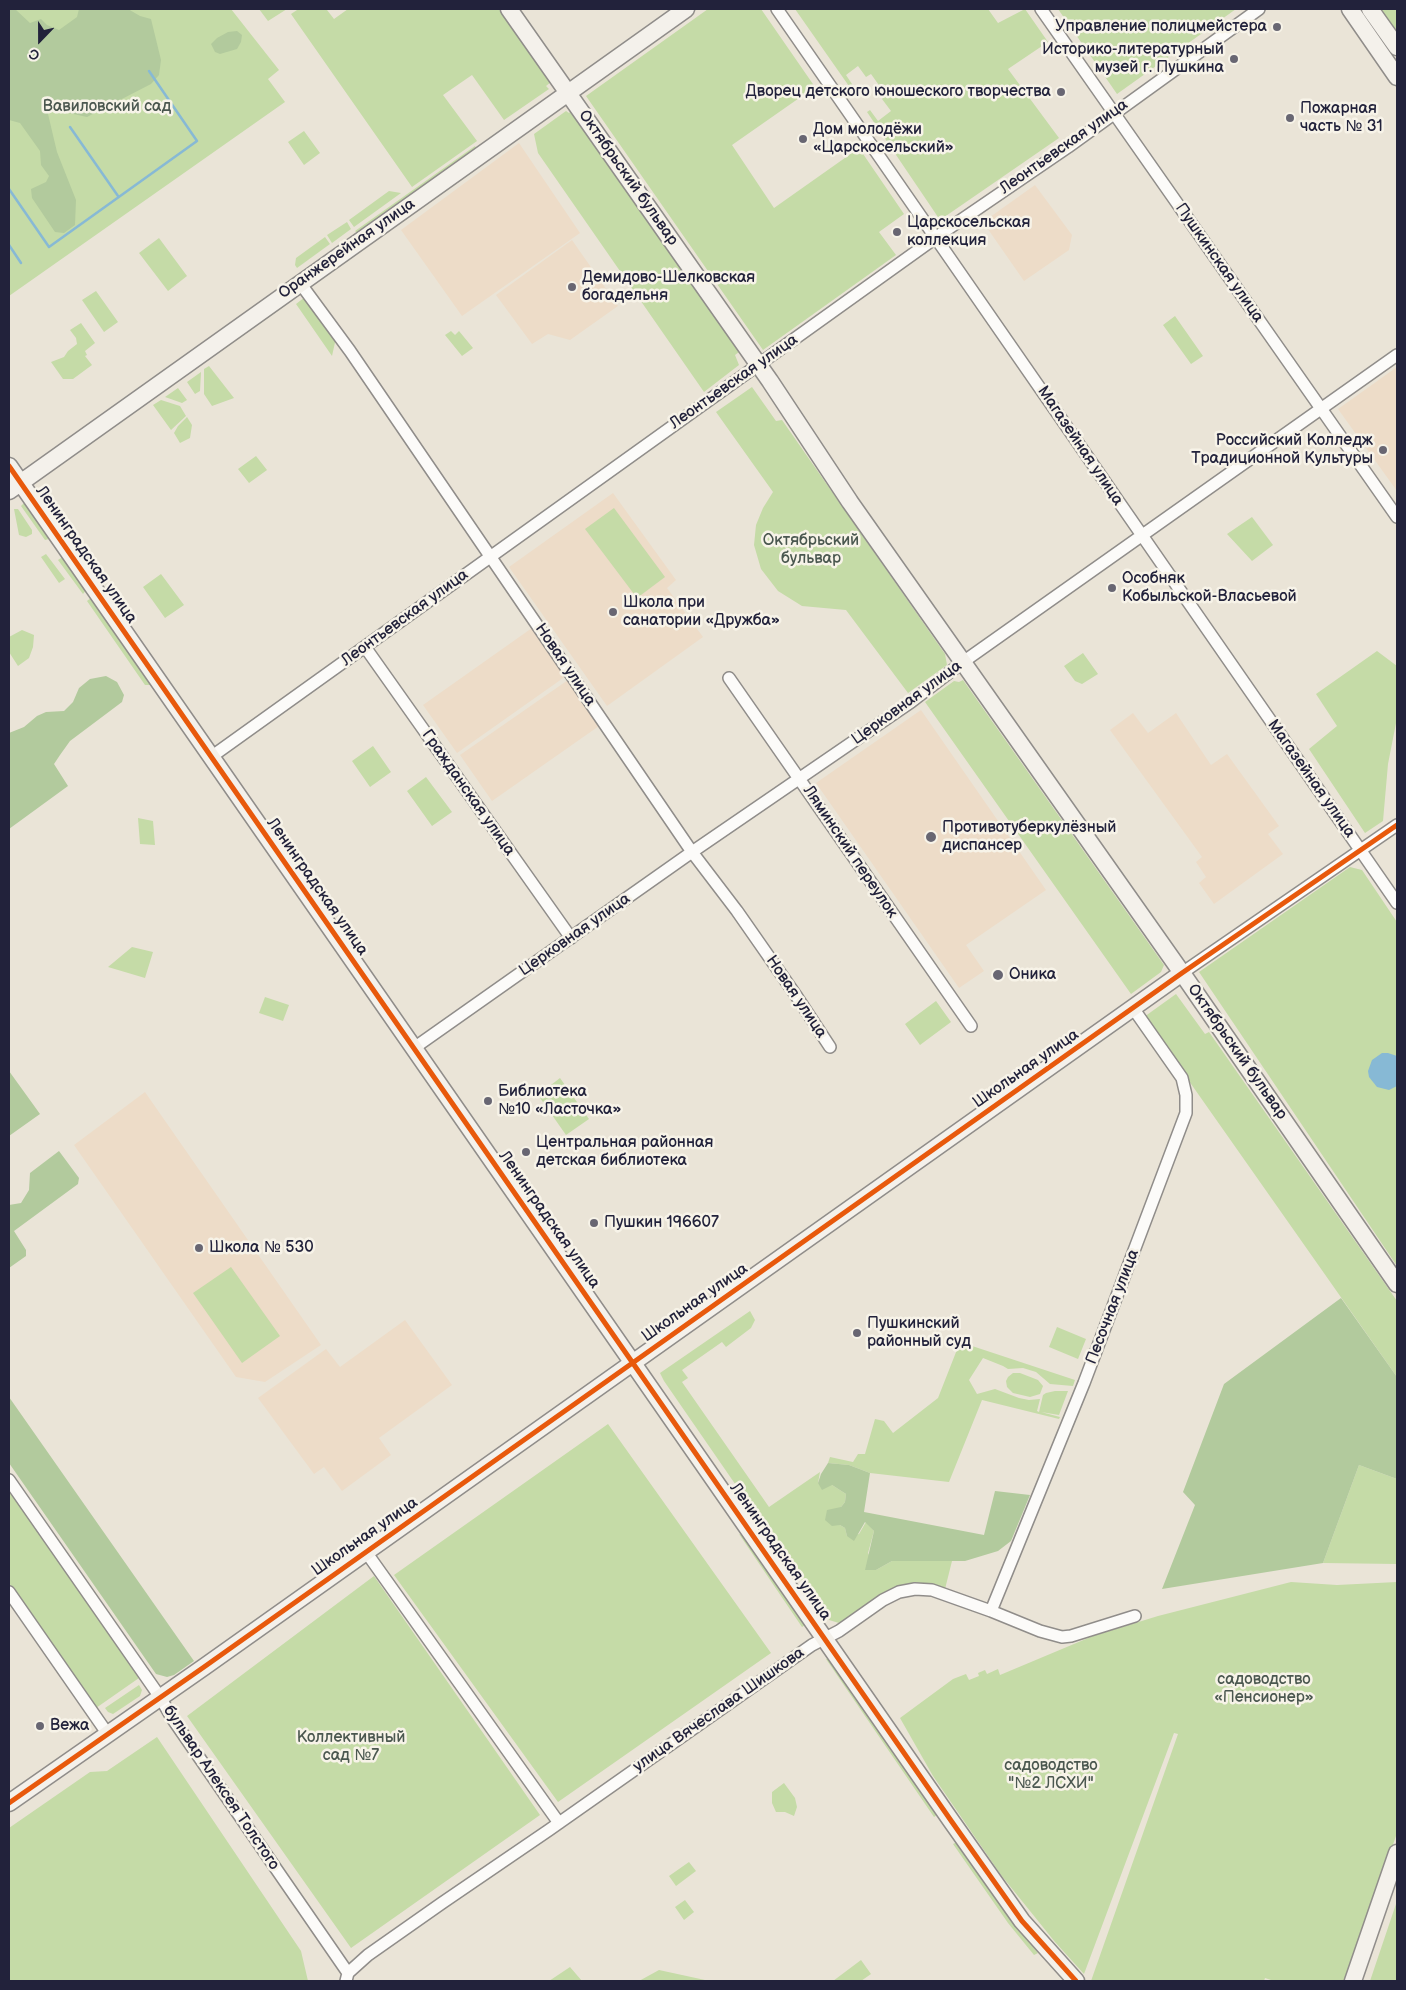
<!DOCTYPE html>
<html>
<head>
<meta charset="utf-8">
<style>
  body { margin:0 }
  #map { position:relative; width:1406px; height:1990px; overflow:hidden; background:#eae4d7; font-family:"Balsamiq Sans",sans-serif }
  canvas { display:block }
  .frame { position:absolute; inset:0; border:10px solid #22223b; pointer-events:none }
  .north { position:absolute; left:15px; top:15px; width:50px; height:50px; -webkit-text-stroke:4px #f7f3e8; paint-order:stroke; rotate:202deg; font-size:14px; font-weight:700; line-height:20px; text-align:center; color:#22223b }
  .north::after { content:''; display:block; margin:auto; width:18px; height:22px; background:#22223b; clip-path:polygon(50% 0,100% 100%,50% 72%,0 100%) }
</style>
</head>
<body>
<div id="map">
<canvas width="1406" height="1990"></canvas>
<div class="frame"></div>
<div class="north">С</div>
</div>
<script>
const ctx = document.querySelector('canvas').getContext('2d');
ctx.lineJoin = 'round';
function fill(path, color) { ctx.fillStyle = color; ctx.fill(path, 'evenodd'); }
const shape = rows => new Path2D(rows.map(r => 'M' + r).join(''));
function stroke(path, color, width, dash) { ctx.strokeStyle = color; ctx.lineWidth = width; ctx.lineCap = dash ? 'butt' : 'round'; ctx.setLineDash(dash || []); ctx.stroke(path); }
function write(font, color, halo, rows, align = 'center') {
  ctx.font = font + ' "Balsamiq Sans",sans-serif'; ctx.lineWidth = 5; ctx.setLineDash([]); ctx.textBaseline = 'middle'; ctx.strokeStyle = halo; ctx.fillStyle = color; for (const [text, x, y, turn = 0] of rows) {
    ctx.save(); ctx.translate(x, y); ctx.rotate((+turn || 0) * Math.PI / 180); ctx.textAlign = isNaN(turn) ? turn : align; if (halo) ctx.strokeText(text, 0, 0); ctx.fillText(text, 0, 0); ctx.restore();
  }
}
fill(shape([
  [519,143,580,233,462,316,401,230],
  [1035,185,1072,235,1069,250,1024,281,983,222],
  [572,240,618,306,570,340,548,334,532,344,496,295],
  [1397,367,1397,491,1338,409],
  [613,493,676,580,667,588,703,637,607,706,509,567],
  [532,628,566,676,457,753,423,705],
  [568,680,599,726,492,801,460,755],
  [921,710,1046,890,966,945,984,971,959,988,816,783],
  [1133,713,1148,733,1176,713,1211,765,1227,754,1279,826,1268,834,1283,854,1214,904,1199,883,1206,877,1196,862,1202,857,1110,730],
  [145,1092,321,1345,265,1382,236,1377,74,1145],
  [405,1320,452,1385,379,1438,391,1455,342,1491,324,1467,314,1474,258,1398,326,1349,340,1367]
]), '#eddcc8');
fill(shape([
  [9,9,231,9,279,70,268,79,285,102,9,296],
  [259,9,287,9,268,21],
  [348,9,499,9,551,82,546,86,549,89,504,120,472,75,443,95,477,141,412,187,291,14,297,10,327,10,334,19],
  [708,9,761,9,815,87,732,145,774,208,859,148,904,214,879,232,896,255,763,350,586,96],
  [795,9,988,9,998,23,1025,9,1048,42,1008,69,1059,138,940,220,867,112,870,110,878,121,891,111,882,99,886,95,871,74,866,77,858,66,846,75,854,87,851,89],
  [1058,9,1236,9,1117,94],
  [1378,9,1397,9,1397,35],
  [566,111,569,113,571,111,739,352,735,355,739,365,704,392,538,153,534,134],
  [304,131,320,153,304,165,288,142],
  [475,146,476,148,357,233,355,231],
  [472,169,474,171,311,287,312,284],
  [389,191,401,193,354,227,349,220],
  [347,222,351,229,332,243,327,235],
  [325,237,330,244,297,268,295,265,296,258],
  [159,238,187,276,168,291,139,253],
  [96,291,118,322,104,332,82,300],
  [305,297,336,338,332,356,296,304],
  [284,302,286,305,108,431,106,428],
  [1175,316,1203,356,1191,364,1163,325],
  [81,323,95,343,85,351,87,355,85,356,92,365,73,379,63,379,51,362,64,357,68,351,77,344,76,338,70,330],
  [451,331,455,335,459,331,473,348,462,356,445,335],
  [209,366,234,398,212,406,204,394,204,369],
  [201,372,200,391,195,394,187,382],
  [752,387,776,421,782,420,945,654,947,665,908,693,846,610,802,606,778,591,761,569,754,545,756,525,763,508,773,492,716,412],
  [178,388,187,400,182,403,165,397],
  [161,400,180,406,186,416,171,430,153,405],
  [187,417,192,425,190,438,180,443,174,433,178,426],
  [256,456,267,470,249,483,238,469],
  [25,502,50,536,49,539,45,540,21,506],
  [614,508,665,577,637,598,585,529],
  [14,509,18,509,32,530,32,534,26,537,19,535],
  [1252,517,1273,545,1252,561,1227,534],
  [46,554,65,579,59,583,41,557],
  [64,556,87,589,83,594,58,560],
  [161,574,184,605,165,618,143,587],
  [92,597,151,681,150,685,145,685,87,601],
  [22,630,34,635,33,647,29,658,18,666,9,652,9,637],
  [1377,651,1397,666,1397,718,1388,764,1383,821,1365,833,1309,749,1337,726,1316,694],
  [1083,653,1098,674,1082,684,1075,681,1064,666],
  [963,680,1164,965,1161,972,1131,994,925,702,954,681,959,682],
  [373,746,391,772,370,787,352,761],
  [426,777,452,812,432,826,407,791],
  [138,818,153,821,155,845,140,844],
  [1350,867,1362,870,1397,922,1397,1266,1199,972],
  [132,947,153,952,145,978,108,967],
  [1176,994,1205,1034,1209,1032,1397,1301,1397,1377,1144,1017],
  [265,997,289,1005,283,1021,259,1013],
  [936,1001,951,1022,920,1045,905,1024],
  [560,1078,589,1119,566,1135,538,1095],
  [231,1267,280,1336,242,1363,193,1293],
  [750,1311,755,1320,751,1328,726,1347,722,1342,682,1370,688,1378,682,1382,769,1507,820,1472,818,1483,832,1485,846,1494,845,1502,841,1507,840,1525,845,1528,847,1536,859,1534,866,1522,874,1531,868,1553,876,1570,892,1561,952,1561,945,1589,912,1584,897,1586,839,1623,829,1620,664,1381,660,1373],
  [1057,1327,1086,1339,1078,1359,1049,1347],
  [960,1342,1075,1380,1073,1386,1050,1384,1036,1372,1023,1368,1008,1369,1003,1366,983,1358,969,1380,977,1394,995,1389,1019,1398,1029,1400,1040,1399,1037,1411,1039,1412,1043,1395,1046,1393,1055,1391,1068,1391,1059,1415,1041,1412,1060,1417,1059,1419,982,1400,949,1482,870,1473,849,1465,828,1463,830,1457,853,1462,858,1454,865,1454,875,1419,884,1421,893,1433,938,1398],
  [1013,1373,1020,1373,1038,1380,1043,1386,1040,1394,1030,1397,1013,1393,1007,1387,1006,1381,1008,1377],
  [608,1424,771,1653,558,1802,394,1575],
  [1359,1465,1397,1479,1397,1564,1323,1563],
  [9,1491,139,1678,96,1708,9,1583],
  [739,1534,746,1537,807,1624,802,1627],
  [374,1576,540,1815,351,1948,187,1716],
  [1291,1582,1337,1585,1397,1582,1397,1833,1346,1981,1274,1981,1265,1978,1264,1981,1091,1981,1178,1734,1174,1733,1084,1974,1055,1942,1001,1875,933,1776,900,1718,953,1679,966,1674,969,1680,979,1676,978,1673,985,1670,987,1674,998,1669,1000,1675,1093,1636,1158,1616],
  [830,1657,938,1814,934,1817,826,1659],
  [139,1685,142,1690,140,1696,113,1714,108,1712,105,1708],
  [157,1737,301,1951,308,1981,9,1981,9,1828,90,1772,107,1771],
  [784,1783,795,1798,797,1807,794,1816,785,1812,776,1812,772,1803,772,1792],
  [957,1842,1012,1920,1038,1953,1034,1955,1008,1923,953,1844],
  [689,1862,696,1871,676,1886,669,1876],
  [685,1900,694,1912,684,1920,675,1907],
  [1397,1901,1397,1981,1370,1981],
  [861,1960,871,1974,861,1981,833,1981],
  [570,1967,582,1981,549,1981],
  [659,1970,705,1980,706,1981,639,1981]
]), '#c5dba7');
fill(shape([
  [9,9,15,9,30,23,41,19,47,25,59,30,77,17,79,9,128,9,140,16,151,19,161,60,159,75,151,84,87,117,51,109,48,114,57,152,76,200,75,225,64,233,55,232,32,198,31,189,46,182,49,176,41,165,40,151,20,123,9,120],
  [237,31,242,35,241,42,237,49,220,54,215,52,211,44,217,38,228,32],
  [106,676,117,682,124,695,122,702,70,741,60,755,54,764,68,786,9,829,9,733,24,727,37,716,46,712,64,711,73,702,79,688,90,679],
  [9,1071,40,1114,9,1136],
  [59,1151,79,1178,78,1184,14,1231,26,1250,26,1256,9,1268,9,1205,21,1203,29,1190,30,1173],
  [1341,1298,1397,1377,1397,1479,1359,1465,1323,1563,1162,1589,1195,1505,1183,1492,1224,1384],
  [9,1397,194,1661,174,1675,167,1677,156,1674,9,1463],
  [828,1463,849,1465,870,1473,864,1512,984,1535,995,1491,1030,1495,1011,1541,998,1551,965,1561,892,1561,876,1570,865,1570,874,1531,865,1522,854,1541,847,1536,845,1528,840,1525,832,1526,825,1520,827,1510,841,1507,845,1502,846,1494,832,1485,822,1490,818,1483,821,1474]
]), '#b2ca9d');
fill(shape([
  [1382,1053,1388,1053,1397,1056,1397,1086,1389,1090,1377,1087,1369,1077,1368,1071,1372,1060]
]), '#87b9d5');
stroke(shape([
  [70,127,118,196],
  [9,189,49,247,197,141,149,71],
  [9,245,21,263]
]), '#87b9d5', 2.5);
const street = shape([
  [777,9,1397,903],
  [1041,9,1397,517],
  [300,283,350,351,692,852,737,911,797,997,830,1047],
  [365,647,571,938],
  [729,678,971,1026],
  [211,757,758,365,945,231,1068,147,1259,9],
  [1182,973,1397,825],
  [414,1048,692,852,911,702,963,662,1397,355],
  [9,1480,160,1697,172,1718,348,1973],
  [366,1552,559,1823],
  [9,1592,107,1733],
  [991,1611,1084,1383,1186,1113,1186,1095,1182,1078,1133,1008],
  [346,1981,348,1973,368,1955,442,1903,549,1830,812,1645,839,1631,883,1600,899,1592,915,1589,932,1590,991,1611,1040,1631,1062,1637,1071,1636,1135,1616]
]);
const secondary = shape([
  [509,9,770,381,850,502,1182,973,1397,1284],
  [1350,9,1397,77],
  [1370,9,1397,47],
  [9,466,952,1822,1022,1921,1076,1981],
  [9,491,686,9],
  [9,1803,204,1667,1182,973],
  [1353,1981,1397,1853]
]);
stroke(street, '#908d8a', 14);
stroke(secondary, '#908d8a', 19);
stroke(street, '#fcfbf9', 11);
stroke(secondary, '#f4f1eb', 16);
stroke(shape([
  [9,466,952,1822,1022,1921,1076,1981],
  [9,1803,204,1667,1182,973,1397,825]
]), '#e8590c', 5);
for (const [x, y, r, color] of [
  [1277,27,5,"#686672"],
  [1234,59,5,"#686672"],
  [1061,92,5,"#686672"],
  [1290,118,5,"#686672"],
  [803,139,5,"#686672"],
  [897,232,5,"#686672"],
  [572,287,5,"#686672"],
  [1383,450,5,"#686672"],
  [1112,588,5,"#686672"],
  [613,612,5,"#686672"],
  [931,837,6,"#686672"],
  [998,975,6,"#686672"],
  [488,1101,5,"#686672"],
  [526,1152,5,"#686672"],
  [594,1223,5,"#686672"],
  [199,1248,5,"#686672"],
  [857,1333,5,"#686672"],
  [40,1726,5,"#686672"]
]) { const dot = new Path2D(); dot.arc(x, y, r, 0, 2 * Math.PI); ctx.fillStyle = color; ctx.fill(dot); stroke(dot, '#f7f3e8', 2); }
write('16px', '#22223b', '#f7f3e8', [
  ["Управление полицмейстера",1267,27,"right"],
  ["Историко-литературный",1224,50,"right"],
  ["музей г. Пушкина",1224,68,"right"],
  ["Дворец детского юношеского творчества",1051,92,"right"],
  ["Пожарная",1300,109],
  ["часть № 31",1300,127],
  ["Дом молодёжи",813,130],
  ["«Царскосельский»",813,148],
  ["Царскосельская",907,223],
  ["коллекция",907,241],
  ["Демидово-Шелковская",582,278],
  ["богадельня",582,296],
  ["Российский Колледж",1373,441,"right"],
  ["Традиционной Культуры",1373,459,"right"],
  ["Особняк",1122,579],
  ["Кобыльской-Власьевой",1122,597],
  ["Школа при",623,603],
  ["санатории «Дружба»",623,621],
  ["Противотуберкулёзный",942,828],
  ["диспансер",942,846],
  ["Оника",1009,975],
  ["Библиотека",498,1092],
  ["№10 «Ласточка»",498,1110],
  ["Центральная районная",536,1143],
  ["детская библиотека",536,1161],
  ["Пушкин 196607",604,1223],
  ["Школа № 530",209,1248],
  ["Пушкинский",867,1324],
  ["районный суд",867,1342],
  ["Вежа",50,1726]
], 'left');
write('16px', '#4a574f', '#f7f3e8', [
  ["Вавиловский сад",107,107],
  ["Октябрьский",811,541],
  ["бульвар",811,559],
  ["садоводство",1264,1680],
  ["«Пенсионер»",1264,1698],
  ["Коллективный",351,1738],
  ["сад №7",351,1756],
  ["садоводство",1051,1766],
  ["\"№2 ЛСХИ\"",1051,1784]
]);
write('16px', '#22223b', '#f7f3e8', [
  ["Леонтьевская улица",1064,147,-35],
  ["Октябрьский бульвар",628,178,55],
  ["Оранжерейная улица",347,249,-35],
  ["Пушкинская улица",1219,263,55],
  ["Леонтьевская улица",734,382,-35],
  ["Магазейная улица",1080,446,56],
  ["Ленинградская улица",86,555,55],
  ["Леонтьевская улица",405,618,-36],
  ["Новая улица",565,665,56],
  ["Церковная улица",907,703,-36],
  ["Магазейная улица",1311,779,55],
  ["Гражданская улица",468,793,55],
  ["Ляминский переулок",850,852,56],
  ["Ленинградская улица",317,887,55],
  ["Церковная улица",575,935,-35],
  ["Новая улица",796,997,56],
  ["Октябрьский бульвар",1237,1052,55],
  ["Школьная улица",1026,1069,-35],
  ["Ленинградская улица",549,1220,55],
  ["Школьная улица",695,1303,-35],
  ["Песочная улица",1113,1307,-69],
  ["Школьная улица",365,1537,-35],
  ["Ленинградская улица",780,1552,55],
  ["улица Вячеслава Шишкова",719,1710,-35],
  ["бульвар Алексея Толстого",221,1788,56]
]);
</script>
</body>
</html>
